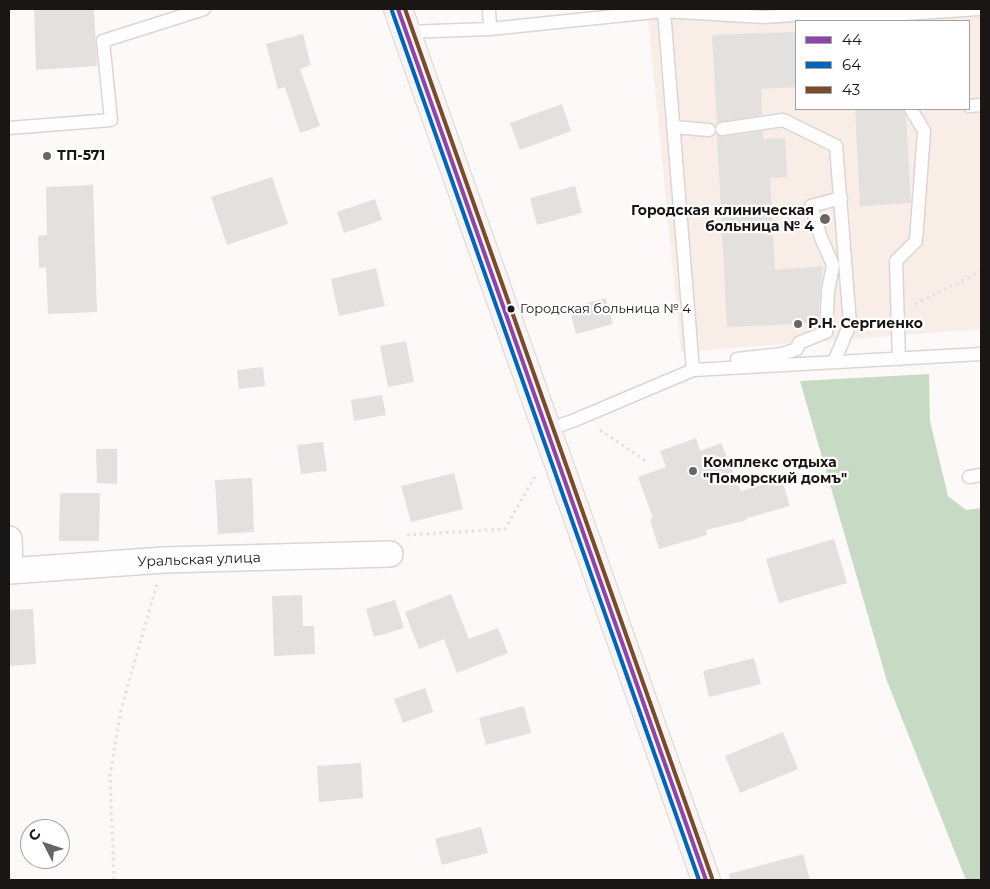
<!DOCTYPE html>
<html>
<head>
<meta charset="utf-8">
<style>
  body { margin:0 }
  #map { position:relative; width:990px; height:889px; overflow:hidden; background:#fcf9f8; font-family:Montserrat,sans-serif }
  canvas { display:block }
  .frame { position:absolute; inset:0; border:10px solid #1a1614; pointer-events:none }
  .legend { position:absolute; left:795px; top:20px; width:175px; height:90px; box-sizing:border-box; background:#fff; border:1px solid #a3a2a1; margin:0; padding:6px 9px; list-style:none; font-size:15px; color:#1a1614 }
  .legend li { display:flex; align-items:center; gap:10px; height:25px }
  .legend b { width:25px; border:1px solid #a3a2a1 }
  .north { position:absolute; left:20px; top:819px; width:50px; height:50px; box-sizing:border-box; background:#fff; border:1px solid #a3a2a1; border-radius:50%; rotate:311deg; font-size:14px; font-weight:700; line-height:20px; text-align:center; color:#1a1614 }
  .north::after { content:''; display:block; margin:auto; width:18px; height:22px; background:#696564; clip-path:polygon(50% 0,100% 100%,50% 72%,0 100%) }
</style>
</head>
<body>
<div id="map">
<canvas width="990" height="889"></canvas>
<div class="frame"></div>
<ul class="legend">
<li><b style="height:6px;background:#8e44ad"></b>44</li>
<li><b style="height:6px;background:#0065bd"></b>64</li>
<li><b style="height:6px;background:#7a4b2a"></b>43</li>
</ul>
<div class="north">С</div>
</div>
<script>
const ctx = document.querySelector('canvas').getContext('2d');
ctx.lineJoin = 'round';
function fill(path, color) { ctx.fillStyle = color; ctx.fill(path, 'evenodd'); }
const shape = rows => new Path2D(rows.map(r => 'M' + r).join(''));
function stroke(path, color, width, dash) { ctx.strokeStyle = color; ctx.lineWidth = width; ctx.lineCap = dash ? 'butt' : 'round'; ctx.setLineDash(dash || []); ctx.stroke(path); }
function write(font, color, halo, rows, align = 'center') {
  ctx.font = font + ' Montserrat,sans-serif'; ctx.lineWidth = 4.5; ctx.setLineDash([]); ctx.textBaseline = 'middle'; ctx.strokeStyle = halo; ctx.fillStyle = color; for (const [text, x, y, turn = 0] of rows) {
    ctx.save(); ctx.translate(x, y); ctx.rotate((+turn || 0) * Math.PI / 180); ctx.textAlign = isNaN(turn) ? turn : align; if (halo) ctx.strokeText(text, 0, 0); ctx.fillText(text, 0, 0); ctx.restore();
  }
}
fill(shape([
  [792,9,981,9,981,329,681,352,648,17,792,15],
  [796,21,969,21,969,109,796,109]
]), '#f8ede7');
fill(shape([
  [929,374,930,421,948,496,966,510,981,508,981,880,966,880,887,681,800,381]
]), '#c7dbc4');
fill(shape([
  [34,9,94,9,97,66,36,70],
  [796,32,796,87,761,89,762,115,717,123,712,35],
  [303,34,311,65,300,69,320,126,300,133,285,87,278,89,266,44],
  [562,104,571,131,520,150,510,123],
  [855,109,903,109,906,117,911,203,860,206],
  [763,131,763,139,785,138,787,177,770,178,775,270,823,266,820,291,818,323,727,327,717,135,723,137],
  [272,177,288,224,227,245,211,197],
  [93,185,97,312,48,314,46,267,39,268,38,236,47,235,46,187],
  [575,186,582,213,537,225,530,198],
  [375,199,382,220,344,233,337,212],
  [376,268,385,306,339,316,331,279],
  [606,298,613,324,576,334,569,308],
  [406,341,414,382,388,387,380,346],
  [263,367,265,386,239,389,237,370],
  [382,395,386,415,354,421,351,400],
  [696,438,700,451,721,443,741,491,782,479,790,506,747,518,747,520,706,530,707,535,659,549,650,519,653,518,638,477,666,467,660,451],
  [323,442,327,471,301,474,297,445],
  [96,449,117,449,117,484,97,483],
  [454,473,463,509,411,522,401,486],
  [252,478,254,532,218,534,215,480],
  [60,493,100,493,99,541,59,541],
  [834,539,847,583,779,603,766,559],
  [451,594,469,639,498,628,508,653,457,673,444,639,419,649,405,612],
  [302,595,303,626,314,626,315,654,274,656,272,596],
  [395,600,404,628,374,637,366,609],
  [33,609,36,664,9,666,9,610],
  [754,658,761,684,709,697,703,671],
  [425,688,433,712,403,723,394,699],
  [524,706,531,733,486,745,479,718],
  [783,732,798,769,740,793,725,756],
  [361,763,363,798,319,802,317,766],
  [481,827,488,853,442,865,435,839],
  [803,854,810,880,730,880,729,874]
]), '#e3e0de');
const lane = shape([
  [489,9,490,29],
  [664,11,693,370],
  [406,32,490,29,664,11,763,17,792,15,904,14,978,9],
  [969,106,981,105],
  [673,127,709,130],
  [9,128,111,120,103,41,204,9],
  [722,129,783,120,836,146,850,324,834,362],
  [737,359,782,354,797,349,799,343,826,332,828,291,833,265,821,238,811,206,841,198],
  [899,359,896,261,916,241,924,131,911,109],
  [547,430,575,420,693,370,981,354],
  [969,477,981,475]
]);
const street = shape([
  [9,539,10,571],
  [9,571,164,560,390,554]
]);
const secondary = shape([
  [398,9,706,880]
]);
stroke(lane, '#dad6d4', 15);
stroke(street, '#dad6d4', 28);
stroke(secondary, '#dad6d4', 30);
stroke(shape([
  [915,304,981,271],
  [600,430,646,461],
  [407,535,505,529,535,476],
  [114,880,110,775,121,710,157,584]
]), '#e2e0e0', 3, [2.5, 4]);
stroke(lane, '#fffefe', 12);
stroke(street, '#fffefe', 25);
stroke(secondary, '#f8f4f2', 28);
stroke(shape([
  [398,9,706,880]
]), '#8e44ad', 4);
stroke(shape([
  [392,11,699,880]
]), '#0065bd', 4);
stroke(shape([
  [405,9,712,878]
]), '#7a4b2a', 4);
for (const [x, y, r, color] of [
  [47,156,5,"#696564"],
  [825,219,6,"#696564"],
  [511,309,4.5,"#1a1614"],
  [798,324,5,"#696564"],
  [693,471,5,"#696564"]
]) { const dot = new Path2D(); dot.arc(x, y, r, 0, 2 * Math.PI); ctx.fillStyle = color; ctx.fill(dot); stroke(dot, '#fff', 2); }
write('13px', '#1a1614', '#fff', [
  ["Городская больница № 4",520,309]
], 'left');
write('bold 14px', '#1a1614', '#fff', [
  ["ТП-571",57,156],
  ["Городская клиническая",814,211,"right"],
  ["больница № 4",814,227,"right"],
  ["Р.Н. Сергиенко",808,324],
  ["Комплекс отдыха",703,463],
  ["\"Поморский домъ\"",703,479]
], 'left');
write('14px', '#1a1614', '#fff', [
  ["Уральская улица",199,560,-2]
]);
</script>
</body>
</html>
